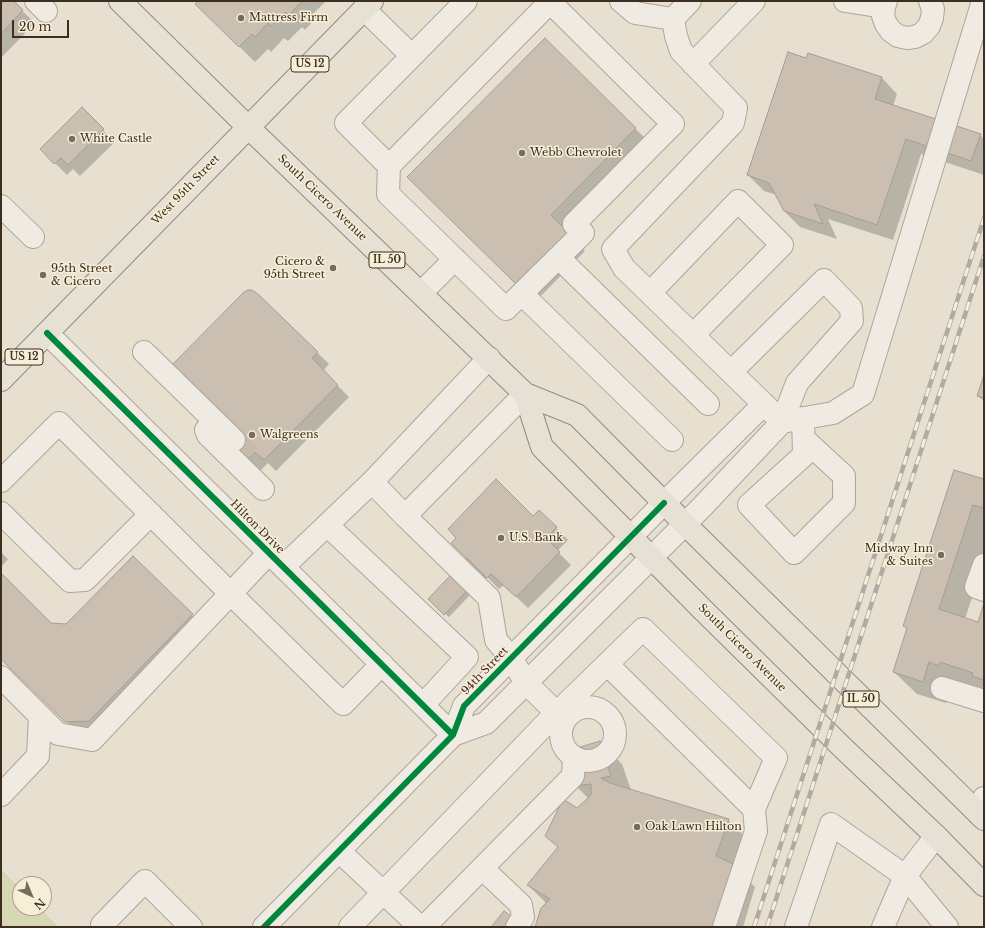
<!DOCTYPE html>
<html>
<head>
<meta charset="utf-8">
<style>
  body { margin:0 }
  #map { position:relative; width:985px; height:928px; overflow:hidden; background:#e7e0d1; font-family:"Libre Baskerville",serif }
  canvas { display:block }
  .frame { position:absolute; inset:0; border:2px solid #3d2e20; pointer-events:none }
  .north { position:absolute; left:12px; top:876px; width:40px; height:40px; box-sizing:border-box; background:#f7eed8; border:1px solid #ada18e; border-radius:50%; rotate:136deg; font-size:11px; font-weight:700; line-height:16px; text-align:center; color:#3d2e20 }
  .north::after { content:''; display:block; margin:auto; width:14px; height:18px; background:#786c5e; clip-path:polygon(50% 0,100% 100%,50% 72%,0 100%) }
  .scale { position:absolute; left:12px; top:20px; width:57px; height:18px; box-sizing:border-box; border:2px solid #3d2e20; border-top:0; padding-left:5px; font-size:12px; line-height:14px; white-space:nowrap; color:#3d2e20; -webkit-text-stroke:3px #f7eed8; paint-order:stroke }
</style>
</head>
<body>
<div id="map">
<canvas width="985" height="928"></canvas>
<div class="frame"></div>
<div class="north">N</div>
<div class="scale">20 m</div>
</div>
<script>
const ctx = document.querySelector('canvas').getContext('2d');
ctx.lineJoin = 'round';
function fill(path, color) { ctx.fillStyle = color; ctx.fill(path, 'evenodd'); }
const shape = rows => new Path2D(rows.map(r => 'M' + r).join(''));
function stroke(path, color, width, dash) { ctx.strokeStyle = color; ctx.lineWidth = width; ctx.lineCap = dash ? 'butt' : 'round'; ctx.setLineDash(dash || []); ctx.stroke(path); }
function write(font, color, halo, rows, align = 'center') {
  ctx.font = font + ' "Libre Baskerville",serif'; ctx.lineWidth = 3; ctx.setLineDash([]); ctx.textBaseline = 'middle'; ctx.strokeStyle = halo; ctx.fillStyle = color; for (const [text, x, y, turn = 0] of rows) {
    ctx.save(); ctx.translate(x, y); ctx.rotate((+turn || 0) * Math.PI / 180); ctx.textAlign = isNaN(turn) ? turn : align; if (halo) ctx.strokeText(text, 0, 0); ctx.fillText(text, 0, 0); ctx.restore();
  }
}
fill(shape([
  [1,869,20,888,20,908,40,908,59,927,1,927]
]), '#d6d7b3');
fill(shape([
  [1,1,12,1,35,23,1,58],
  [199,1,326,1,313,14,317,17,305,30,302,27,288,41,284,38,271,52,268,49,255,62,196,4],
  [545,39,651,144,566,231,585,251,535,302],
  [807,60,882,78,897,94,893,106,980,135,984,139,984,175,921,154,893,240,828,219,837,239,800,227,784,211,777,195,764,191,748,175],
  [82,109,115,142,80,176,73,169,67,175,41,149],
  [258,295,329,364,323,371,349,397,276,471,268,463,256,475,228,448],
  [984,378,984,401,978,396],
  [984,480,984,561,965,619,979,623,984,606,984,691,952,684,946,703,917,694,894,672,908,630,904,626],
  [539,511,568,540,557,551,571,565,528,608,504,585,499,589,487,577,449,617,429,599,533,517],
  [1,552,8,559,1,567],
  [133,557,204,627,101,733,78,733,1,658,1,575,51,624,67,625],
  [600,742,622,764,631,790,728,820,751,842,740,872,755,887,743,927,536,927,547,904,528,885,559,848,546,835,589,799,575,785]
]), '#0003');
const building = shape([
  [1,1,14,1,23,10,1,34,1,1],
  [198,1,302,1,289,15,285,12,271,26,268,23,255,37,252,34,239,47,195,4,198,1],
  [545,38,636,128,551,215,570,234,519,287,407,177,545,38],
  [788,52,806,58,808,53,882,77,875,99,981,134,971,161,906,139,877,225,814,204,823,224,784,211,769,183,747,175,788,52],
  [82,107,104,129,68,165,61,158,54,164,40,149,82,107],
  [248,290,252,290,258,294,318,352,312,358,338,385,264,460,255,452,243,464,226,448,170,367,244,292,248,290],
  [984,375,984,398,977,396,984,375],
  [954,470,984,479,984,508,973,505,939,609,978,622,984,603,984,680,972,676,973,673,940,662,939,666,929,662,923,682,893,672,907,628,903,626,954,470],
  [496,479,533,516,539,510,557,527,546,538,560,552,516,597,491,574,487,578,451,543,456,538,448,529,496,479],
  [133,556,193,614,89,721,65,722,1,659,1,573,51,623,66,624,133,556],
  [467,558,483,574,444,615,428,599,467,558],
  [600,741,611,776,601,778,610,783,729,819,716,856,733,864,714,927,535,927,541,908,550,899,527,885,558,847,545,836,563,799,577,808,591,795,591,784,574,786,567,751,600,741],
  [504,911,525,927,491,927,504,911]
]);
fill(building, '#cbbfb2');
stroke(building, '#a89c90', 1);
stroke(shape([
  [234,440,251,456]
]), '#c5bcae', 22, [22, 11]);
const minor = shape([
  [36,1,46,11],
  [621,1,635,13,673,19],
  [690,1,673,19,676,36,681,51,736,108,733,123,613,249,624,268,774,414],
  [845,1,884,7],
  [886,1,884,7,883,16,886,24,891,31,898,36,907,38,915,37,923,33,929,26,932,18,933,9,930,1],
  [364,9,412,56,466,1],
  [412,56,346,123,389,166,550,2],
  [693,64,754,1],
  [389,166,388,194,506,309,583,233,574,224,673,124,549,1],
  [1,206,33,237],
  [559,258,708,404],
  [421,293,455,259],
  [650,293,738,201,782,245,693,335],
  [522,294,672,440],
  [47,333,453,735],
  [144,352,234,440],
  [803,418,804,455,749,505,794,553,844,503,844,476,804,439],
  [782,422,833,413,863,394,983,1],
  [206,430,208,435,263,489],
  [1,481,59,423,230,593,343,704,382,664],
  [372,482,405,516,489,598,496,640,511,658,526,683,564,720],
  [1,513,70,581,85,580,151,514],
  [405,516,525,394],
  [327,525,467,657,423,705],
  [984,565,976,587,984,590],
  [283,567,372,482,489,358],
  [607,664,754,809],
  [1,677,58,734,92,740,269,553],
  [942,688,984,701],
  [566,704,643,629,776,758,754,809,756,831,724,927],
  '561 734a27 27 0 1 1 54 0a27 27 0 1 1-54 0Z',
  [453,735,486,723,702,507,782,422,797,383,852,321,851,308,824,280,731,372],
  [1,795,38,756,40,716],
  [979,814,984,798],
  [339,851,420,927],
  [482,868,521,905,523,917,517,927],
  [104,927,102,925,145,881,191,927],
  [264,927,453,735,464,706,664,503,764,404],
  [350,927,556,713],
  [424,927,573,776,574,758],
  [796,927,831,824,905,876,936,836],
  [883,927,905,876,947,927]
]);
const major = shape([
  [120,1,248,127,525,394,577,415,685,524,984,819],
  [1,380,372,1],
  [525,394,542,447,702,609,844,749,936,836,984,885]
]);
stroke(minor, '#ada599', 24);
stroke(major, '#928b80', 24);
stroke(minor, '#efebe3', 22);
stroke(major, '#e6e1d4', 22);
const rail = shape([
  [754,927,984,218],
  [767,927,984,256]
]);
stroke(rail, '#afaaa2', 4.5);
stroke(rail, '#f7eed8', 3, [9]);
stroke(shape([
  [47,333,453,735],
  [264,927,453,735,464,706,664,503]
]), '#00873e', 6);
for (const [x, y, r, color] of [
  [241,18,4,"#786c5e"],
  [72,139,4,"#786c5e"],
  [522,153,4,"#786c5e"],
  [333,268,4,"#786c5e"],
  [43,275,4,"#786c5e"],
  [252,435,4,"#786c5e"],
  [501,538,4,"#786c5e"],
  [941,555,4,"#786c5e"],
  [637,827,4,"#786c5e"]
]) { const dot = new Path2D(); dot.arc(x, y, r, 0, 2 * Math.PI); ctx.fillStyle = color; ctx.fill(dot); stroke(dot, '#f7eed8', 1.5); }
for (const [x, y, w] of [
  [310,64,38],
  [387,260,36],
  [24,357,38],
  [861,699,36]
]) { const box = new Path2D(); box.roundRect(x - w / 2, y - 8, w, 16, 3); ctx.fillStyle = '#f7eed8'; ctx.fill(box); stroke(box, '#3d2e20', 1); }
write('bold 10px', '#3d2e20', null, [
  ["US 12",310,64],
  ["IL 50",387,260],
  ["US 12",24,357],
  ["IL 50",861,699]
]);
write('11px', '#3d2e20', '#f7eed8', [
  ["Mattress Firm",249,18],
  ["White Castle",80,139],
  ["Webb Chevrolet",530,153],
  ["Cicero &",325,262,"right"],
  ["95th Street",325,275,"right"],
  ["95th Street",51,269],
  ["& Cicero",51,282],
  ["Walgreens",260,435],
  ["U.S. Bank",509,538],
  ["Midway Inn",933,549,"right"],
  ["& Suites",933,562,"right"],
  ["Oak Lawn Hilton",645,827]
], 'left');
write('11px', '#3d2e20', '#f7eed8', [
  ["West 95th Street",186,190,-46],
  ["South Cicero Avenue",322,198,44],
  ["Hilton Drive",257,527,45],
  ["South Cicero Avenue",742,648,45],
  ["94th Street",485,671,-46]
]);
</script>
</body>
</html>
